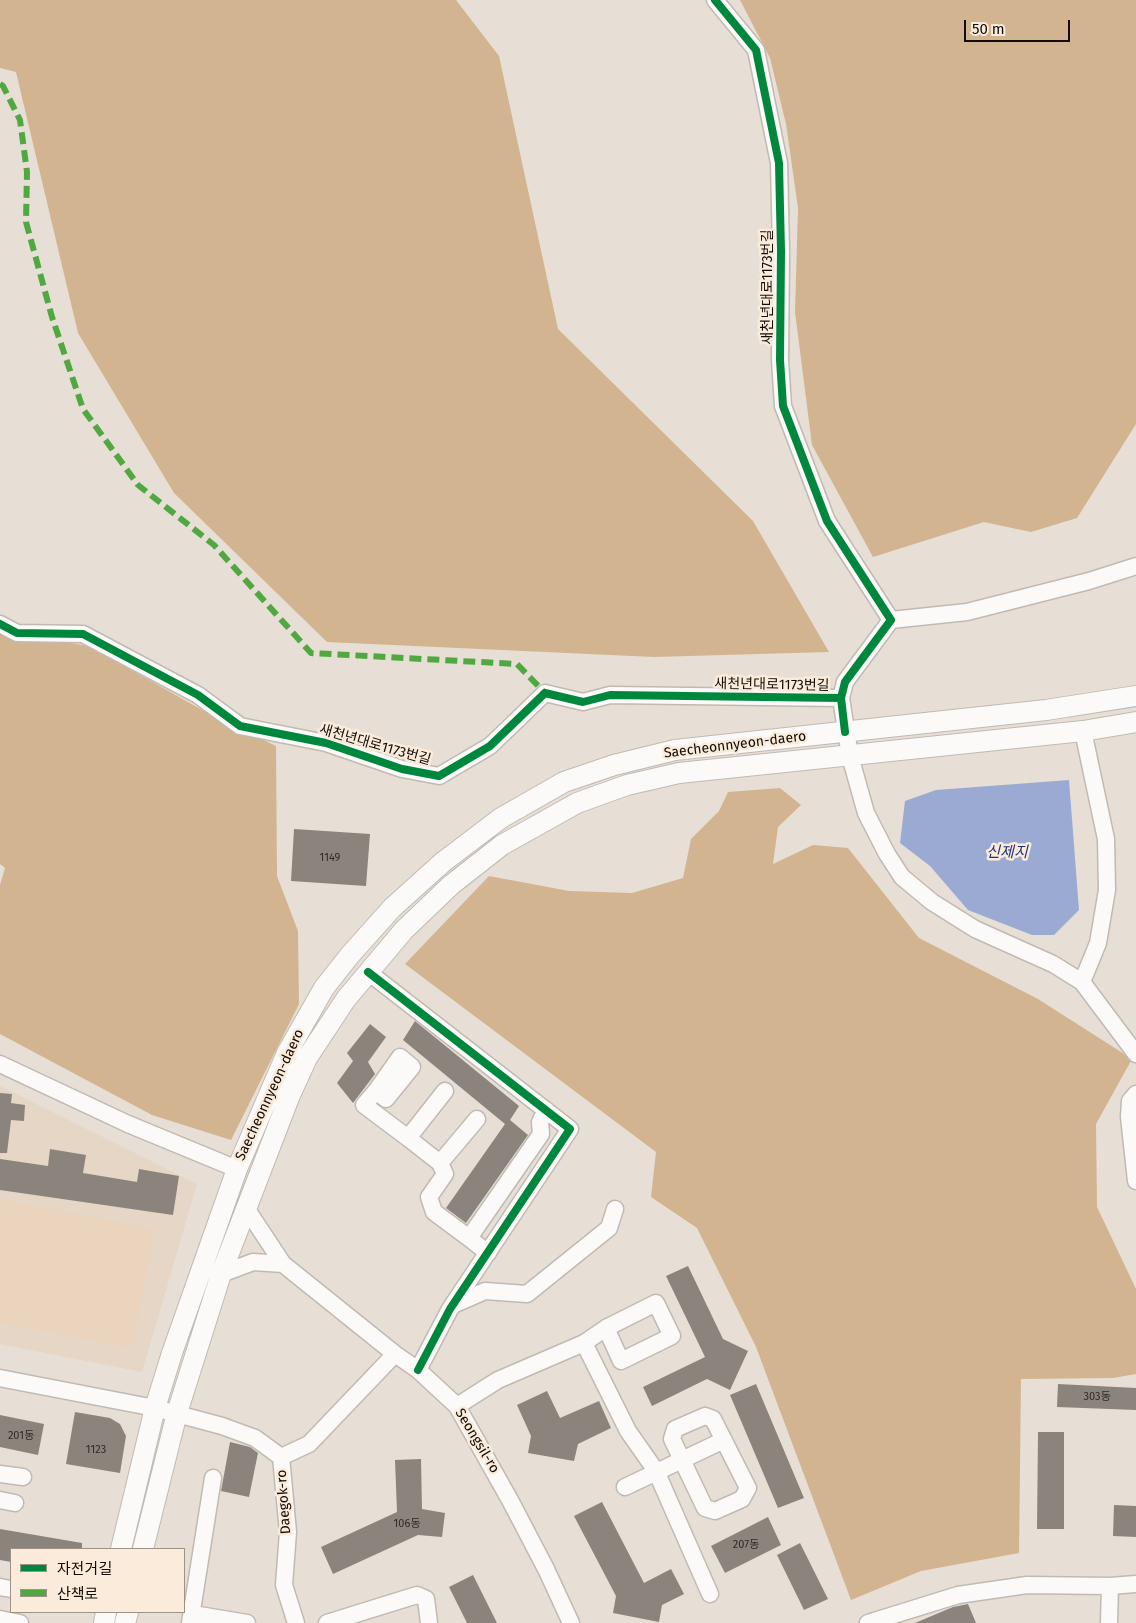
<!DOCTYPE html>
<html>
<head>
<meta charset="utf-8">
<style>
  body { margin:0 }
  #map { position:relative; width:1136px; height:1623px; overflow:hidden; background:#e7ded5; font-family:"Fira Sans","Noto Sans KR",sans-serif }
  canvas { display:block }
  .legend { position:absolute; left:10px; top:1548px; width:175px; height:65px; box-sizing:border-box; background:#fbebdb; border:1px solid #9d9286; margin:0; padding:6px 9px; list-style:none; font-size:15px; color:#110c07 }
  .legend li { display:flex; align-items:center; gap:10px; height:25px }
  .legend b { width:25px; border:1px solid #9d9286 }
  .scale { position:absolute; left:964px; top:20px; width:106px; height:22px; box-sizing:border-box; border:2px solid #110c07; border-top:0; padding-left:6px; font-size:15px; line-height:18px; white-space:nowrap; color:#110c07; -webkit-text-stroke:4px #fbebdb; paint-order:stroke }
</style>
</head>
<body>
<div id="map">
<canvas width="1136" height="1623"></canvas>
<ul class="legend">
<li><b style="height:6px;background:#00873e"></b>자전거길</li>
<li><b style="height:6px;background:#51a841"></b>산책로</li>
</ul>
<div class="scale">50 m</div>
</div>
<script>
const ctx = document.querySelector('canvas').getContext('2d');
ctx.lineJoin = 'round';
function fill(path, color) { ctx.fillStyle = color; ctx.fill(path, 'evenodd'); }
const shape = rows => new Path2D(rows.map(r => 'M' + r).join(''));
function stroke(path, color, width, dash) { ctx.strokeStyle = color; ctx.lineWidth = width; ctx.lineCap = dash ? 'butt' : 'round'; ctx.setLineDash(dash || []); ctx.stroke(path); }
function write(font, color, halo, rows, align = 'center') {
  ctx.font = font + ' "Fira Sans","Noto Sans KR",sans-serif'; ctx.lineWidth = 5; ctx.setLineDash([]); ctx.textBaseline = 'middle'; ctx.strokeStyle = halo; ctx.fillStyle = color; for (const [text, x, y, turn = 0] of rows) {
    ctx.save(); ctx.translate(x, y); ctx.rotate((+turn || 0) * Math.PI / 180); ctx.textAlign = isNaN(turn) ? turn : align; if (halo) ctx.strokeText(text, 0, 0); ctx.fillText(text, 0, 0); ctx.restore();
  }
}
fill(shape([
  [0,1086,197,1184,142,1372,0,1344]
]), '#e5d6c5');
fill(shape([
  [0,1199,155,1229,132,1348,0,1323]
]), '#ead4bd');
fill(shape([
  [0,0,456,0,499,56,558,329,753,521,829,652,654,657,327,642,174,493,78,333,16,72,0,68],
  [740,0,1136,0,1136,424,1077,518,1031,532,984,522,873,557,812,445,795,312,798,208,786,124,770,58],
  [0,632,89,646,202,710,276,746,277,876,298,931,299,1004,231,1140,152,1115,0,1034,0,885,5,868,0,864],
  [780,788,801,805,778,827,773,864,813,845,848,848,919,938,1038,999,1132,1059,1096,1124,1097,1207,1136,1289,1136,1374,1113,1378,1021,1379,1019,1553,921,1571,851,1600,756,1347,697,1228,651,1197,656,1152,405,964,489,876,569,891,632,893,683,878,691,839,719,811,728,792]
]), '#d3b490');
fill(shape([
  [1069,780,1079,910,1054,935,1032,935,968,910,930,866,900,843,905,801,936,790]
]), '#9baad3');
fill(shape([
  [294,829,370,834,366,886,291,881],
  [415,1021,519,1106,510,1120,528,1135,466,1223,446,1208,505,1124,403,1040],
  [370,1024,386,1037,368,1062,375,1074,353,1103,337,1083,353,1061,347,1053],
  [0,1093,12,1094,11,1103,25,1105,24,1121,11,1120,7,1153,0,1153],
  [50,1149,86,1155,83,1173,137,1182,139,1169,179,1176,173,1215,0,1190,0,1159,48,1166],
  [688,1266,723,1339,748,1351,730,1390,707,1379,652,1406,643,1387,705,1357,666,1276],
  [756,1384,804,1498,778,1508,730,1395],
  [1058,1384,1136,1388,1136,1410,1057,1407],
  [547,1391,560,1418,599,1401,611,1428,578,1444,574,1461,528,1453,531,1436,517,1405],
  [75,1412,110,1418,120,1424,126,1436,120,1473,66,1464],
  [0,1415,44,1424,38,1455,0,1447],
  [1038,1432,1064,1432,1064,1529,1037,1529],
  [230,1442,250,1447,258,1453,249,1497,221,1491],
  [421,1459,422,1509,445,1513,442,1537,418,1535,333,1574,321,1547,397,1512,395,1460],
  [602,1502,644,1583,671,1569,684,1594,662,1605,659,1622,613,1613,616,1596,574,1516],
  [1114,1505,1136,1506,1136,1537,1113,1536],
  [768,1517,781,1545,725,1573,711,1546],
  [0,1529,82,1543,82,1549,11,1549,11,1562,0,1560],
  [800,1543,828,1599,804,1610,777,1555],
  [473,1575,497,1623,467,1623,449,1587],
  [968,1604,976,1623,915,1623,953,1607]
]), '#8b847d');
const minor = shape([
  [715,0,756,50,779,163,781,251,780,360,783,406,827,521,891,620,845,682,841,698],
  [891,620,967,612,1089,581,1136,566],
  [0,624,17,633,83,634,198,695,240,726,326,743,402,769,439,776,490,746,545,693,583,702,610,695,841,698,850,756,866,813,887,854,902,877,932,902,975,929,1053,964,1082,982,1136,1054],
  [368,972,570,1129,450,1309,418,1370],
  [1082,982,1098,943,1107,890,1106,839,1083,731],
  [0,1064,128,1124,237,1169],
  [376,1091,400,1057,412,1067,386,1099,376,1091,364,1105,408,1138],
  [1136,1094,1130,1101,1129,1117,1136,1181],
  [440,1163,408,1138,445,1091],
  [246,1208,283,1264,395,1354,418,1370,457,1406,511,1502,546,1569,571,1623],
  [469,1238,434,1212,429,1197,445,1174,440,1163,477,1119],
  [488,1253,469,1238,541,1134,540,1122,546,1110],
  [213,1271,221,1274,253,1262,283,1264],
  [453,1305,485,1291,527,1294,609,1228,615,1209],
  [584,1343,628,1431,656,1471,710,1594],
  [0,1378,155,1408,222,1426,255,1438,281,1457,288,1532,284,1585,296,1623],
  [457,1406,498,1380,584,1343,606,1328,656,1303,672,1336,621,1361,606,1328],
  [705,1416,713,1419,748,1488,742,1499,715,1511,705,1508,672,1439,675,1429,705,1416],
  [281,1457,309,1444,395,1354],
  [0,1474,23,1477],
  [625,1487,724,1440],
  [0,1500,15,1503],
  [0,1587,11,1589],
  [193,1614,247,1623],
  [0,1619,20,1623],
  [190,1623,213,1478],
  [327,1623,417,1595,426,1599,429,1623],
  [868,1623,958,1595,1027,1585,1110,1586,1136,1584],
  [1109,1623,1110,1586]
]);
const major = shape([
  [121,1549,155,1408,172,1353,237,1169,287,1053,324,988,350,955,392,908,443,862,501,818,564,782,614,765,675,750,1046,710,1136,696],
  [143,1549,177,1413,221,1274,290,1095,307,1058,346,999,404,930,451,885,502,845,577,803,627,785,679,773,1083,731,1136,722],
  [104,1623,106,1612],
  [125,1623,128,1612]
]);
stroke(minor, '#c1bab3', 19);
stroke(major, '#c1bab3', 22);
stroke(minor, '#fbfaf9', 16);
stroke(major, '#fbfaf9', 20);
stroke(shape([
  [0,84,3,86,20,120,27,172,26,222,52,317,83,409,138,485,214,545,311,653,517,664,545,693]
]), '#51a841', 6, [12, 6]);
stroke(shape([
  [715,0,756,50,779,163,781,251,780,360,783,406,827,521,891,620,845,682,841,698],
  [0,624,17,633,83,634,198,695,240,726,326,743,402,769,439,776,490,746,545,693,583,702,610,695,841,698,845,732],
  [368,972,570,1129,450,1309,418,1370]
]), '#00873e', 8);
write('11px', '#302a24', null, [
  ["1149",330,858],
  ["303동",1097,1397],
  ["201동",21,1436],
  ["1123",96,1450],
  ["106동",407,1524],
  ["207동",746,1545]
]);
write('14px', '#110c07', '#fbebdb', [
  ["새천년대로1173번길",768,287,-90],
  ["새천년대로1173번길",772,685,1],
  ["새천년대로1173번길",375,745,16],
  ["Saecheonnyeon-daero",735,745,-7],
  ["Saecheonnyeon-daero",270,1095,-65],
  ["Seongsil-ro",477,1441,59],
  ["Daegok-ro",284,1502,-94]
]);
write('italic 15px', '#1c327a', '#fbebdb', [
  ["신제지",1007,853]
]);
</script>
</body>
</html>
